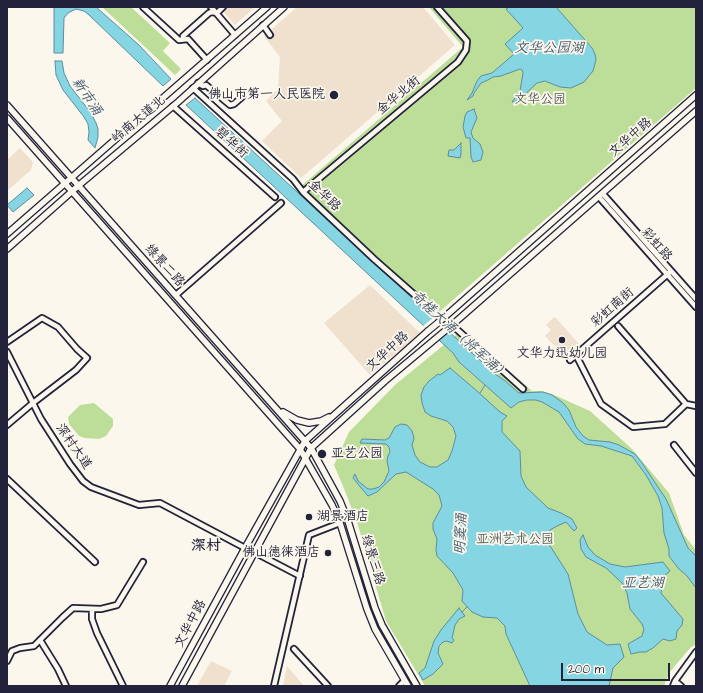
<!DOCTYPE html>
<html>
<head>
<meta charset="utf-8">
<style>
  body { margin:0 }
  #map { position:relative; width:703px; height:693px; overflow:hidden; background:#fbf7ec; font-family:"Architects Daughter",sans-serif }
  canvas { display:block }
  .frame { position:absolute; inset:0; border:8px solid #22223b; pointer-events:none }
  .scale { position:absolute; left:561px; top:663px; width:109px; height:18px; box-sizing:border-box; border:2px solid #22223b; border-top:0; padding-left:5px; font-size:12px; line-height:14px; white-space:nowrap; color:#22223b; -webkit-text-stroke:3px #fbf7ec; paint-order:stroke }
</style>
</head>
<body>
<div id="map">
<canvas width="703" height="693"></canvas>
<div class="frame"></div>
<div class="scale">200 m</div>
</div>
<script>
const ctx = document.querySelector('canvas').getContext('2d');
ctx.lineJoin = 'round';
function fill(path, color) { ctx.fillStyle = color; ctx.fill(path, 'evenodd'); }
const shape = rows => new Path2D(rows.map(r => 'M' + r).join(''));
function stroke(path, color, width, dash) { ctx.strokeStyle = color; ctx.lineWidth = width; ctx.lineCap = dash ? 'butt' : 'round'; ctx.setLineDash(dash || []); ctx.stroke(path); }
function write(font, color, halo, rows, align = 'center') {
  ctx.font = font + ' "Architects Daughter","LXGW WenKai TC",sans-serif'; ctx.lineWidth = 3.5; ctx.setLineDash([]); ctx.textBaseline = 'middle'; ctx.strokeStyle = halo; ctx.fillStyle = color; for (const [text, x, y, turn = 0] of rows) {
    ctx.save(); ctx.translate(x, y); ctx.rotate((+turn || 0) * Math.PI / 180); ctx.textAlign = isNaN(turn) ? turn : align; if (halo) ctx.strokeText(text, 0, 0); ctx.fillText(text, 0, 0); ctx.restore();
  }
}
fill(shape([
  [225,7,255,7,235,25,222,10],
  [297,7,423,7,455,45,301,178,262,141,282,121,266,101,278,89,280,57,264,36],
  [20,148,33,162,31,170,7,191,7,160],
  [370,285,420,333,370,375,324,323],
  [554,317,556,318,579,344,565,357,545,336,551,330,546,325],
  [211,661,232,671,224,686,197,686],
  [287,666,304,686,283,686]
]), '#f0e0ce');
fill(shape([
  [102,7,131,7,170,43,163,51,181,69,175,75],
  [429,7,696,7,696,88,438,313,300,187,463,47],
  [462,330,532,391,541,391,552,394,590,411,632,449,669,493,684,535,696,550,696,644,690,648,669,673,664,686,425,686,386,621,357,522,343,486,334,465,349,432,395,385],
  [94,403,113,419,113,426,106,436,99,439,85,438,79,436,69,424,68,417,80,405]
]), '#bcde98');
const water = shape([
  [54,7,96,7,139,45,171,79,163,86,89,15,84,11,76,9,68,13,64,18,63,53,54,53,54,7],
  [509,7,556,7,592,48,595,54,596,60,593,71,584,82,571,88,560,87,545,81,537,83,521,98,514,102,512,102,520,91,523,73,522,70,520,69,501,76,493,77,488,80,481,83,474,93,473,96,467,100,472,93,477,81,481,76,492,73,514,54,505,44,523,28,506,9,509,7],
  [55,61,62,61,64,73,70,86,91,113,96,123,98,129,98,137,95,148,88,140,89,132,88,124,84,117,63,90,56,75,55,61],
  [195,98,495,374,504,380,519,393,543,392,552,395,562,402,569,410,576,427,583,436,589,440,610,442,619,445,635,454,642,463,666,499,688,548,696,556,696,588,687,576,678,568,669,556,669,549,664,533,662,508,658,496,646,475,632,456,601,446,585,444,578,439,559,412,542,402,536,400,527,400,519,402,511,408,459,362,453,353,186,105,195,98],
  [474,109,477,118,471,132,473,138,480,144,483,152,481,160,473,162,471,157,470,138,466,138,463,127,465,116,467,112,474,109],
  [461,143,461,154,460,158,448,156,449,150,454,150,461,143],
  [27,188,34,195,13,212,7,205,27,188],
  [450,368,477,391,500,412,507,416,502,421,502,432,520,451,521,476,526,487,548,508,561,513,572,519,577,528,574,531,566,522,557,526,550,530,547,541,568,574,578,614,587,632,607,645,620,644,624,657,613,668,609,686,530,686,506,634,505,626,497,618,483,617,472,612,462,601,463,590,453,573,437,556,436,550,437,539,433,529,433,523,442,506,439,495,433,489,406,472,396,474,377,492,368,496,353,478,355,474,358,481,368,489,373,489,379,487,384,482,389,471,387,461,388,456,390,452,389,447,386,444,360,443,362,439,385,440,389,438,395,427,401,424,407,425,412,431,414,438,412,445,415,455,420,462,430,467,437,467,448,460,452,451,456,436,453,427,447,421,431,416,425,412,422,403,421,395,424,387,429,381,438,374,440,375,450,368],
  [583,535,588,547,595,555,610,564,625,567,663,562,670,571,664,576,661,593,683,619,682,625,677,631,676,639,670,641,663,639,653,648,646,652,640,652,631,654,628,644,642,636,644,629,642,624,630,609,627,593,623,584,606,568,586,557,581,549,580,540,583,535],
  [459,608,465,616,459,619,455,625,452,638,454,640,452,643,447,641,443,642,439,646,438,653,443,664,433,674,423,680,419,673,425,668,434,641,441,630,459,608]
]);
fill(water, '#86d5e2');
stroke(water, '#5e8d9f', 1);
fill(shape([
  [434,317,450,332,439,341,423,326]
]), '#fbf7ec');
stroke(shape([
  [480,393,485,385],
  [462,612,467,607]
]), '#5e8d9f', 1);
const minor = shape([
  [143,7,179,40,188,39,207,60],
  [211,7,235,35],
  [263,25,270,35],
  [183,39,183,36,209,13,212,12,217,13,223,7],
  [198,83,203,86,206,85,230,105,234,104,242,97],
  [193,88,293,179,303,192,374,259,442,319],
  [173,106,275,197],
  [303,192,458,62,466,50,467,41,437,7],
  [603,194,696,299],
  [599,197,696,307],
  [176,295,281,203],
  [452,325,523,389],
  [618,326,686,404],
  [7,342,42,318,58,327,77,349,87,358,76,370,33,403,7,425],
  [7,352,41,419,70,464,83,481,91,487,139,505,160,503,245,548],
  [576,355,601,404,633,427,665,424,686,404,696,406],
  [570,360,669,273],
  [674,445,696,473],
  [7,479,95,562],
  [254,552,300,576],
  [92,609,92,619,97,633,123,686],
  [40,640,58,669,66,686],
  [294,649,328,686],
  [7,661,12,651,20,648,34,646,62,618,73,608,101,609,117,605,143,562],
  [675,681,681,686],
  [274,686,309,535,340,523],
  [399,686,404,681],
  [673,686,675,681,696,652]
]);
const major = shape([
  [7,105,311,448,340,501,348,521,375,608,382,625,417,686],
  [7,118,300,449,332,505,340,523,367,609,375,629,408,686],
  [7,234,267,7],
  [7,249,78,186,178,102,284,7],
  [439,322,696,95],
  [283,412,297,420,309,423,321,421,329,417],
  [170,686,245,548,305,441,428,331],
  [182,686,311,448,385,381,452,325,696,111]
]);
stroke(minor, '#22223b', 8);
stroke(major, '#22223b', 8);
stroke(minor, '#fbf7ec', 4.5);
stroke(major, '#fbf7ec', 5.5);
const majorBridge = shape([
  [428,331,439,322]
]);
stroke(majorBridge, '#22223b', 8, []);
stroke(majorBridge, '#fbf7ec', 5.5);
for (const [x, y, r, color] of [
  [334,95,5,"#22223b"],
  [562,340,4,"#22223b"],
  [322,454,5,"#22223b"],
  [309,517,4,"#22223b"],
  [328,553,4,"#22223b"]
]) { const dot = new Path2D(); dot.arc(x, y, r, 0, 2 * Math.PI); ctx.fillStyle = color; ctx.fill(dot); stroke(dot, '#fbf7ec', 1.5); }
write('13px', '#22223b', '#fbf7ec', [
  ["佛山市第一人民医院",325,95],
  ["文华力迅幼儿园",562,354,"center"],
  ["亚艺公园",331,454,"left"],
  ["湖景酒店",317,517,"left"],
  ["佛山德徕酒店",320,553]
], 'right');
write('13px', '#22223b', '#fbf7ec', [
  ["金华北街",399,96,-40],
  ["岭南大道北",139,120,-40],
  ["文华中路",631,138,-41],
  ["碧华街",231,143,42],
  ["金华路",324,196,44],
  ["彩虹路",656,245,49],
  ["绿景二路",164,266,48],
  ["彩虹南街",613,308,-41],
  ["文华中路",388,352,-42],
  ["深村大道",73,447,55],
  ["绿景三路",372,560,73],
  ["文华中路",191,624,-62]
]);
write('13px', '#505a57', '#fbf7ec', [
  ["文华公园",540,100],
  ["亚洲艺术公园",515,540]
]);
write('italic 14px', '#40586d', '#fbf7ec', [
  ["文华公园湖",549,49],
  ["新市涌",86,97,56],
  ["奇槎大涌（将军涌）",459,336,42],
  ["明窦涌",462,534,-87],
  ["亚艺湖",643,584]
]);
write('bold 15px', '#22223b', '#fbf7ec', [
  ["深村",206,547]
]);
</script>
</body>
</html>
